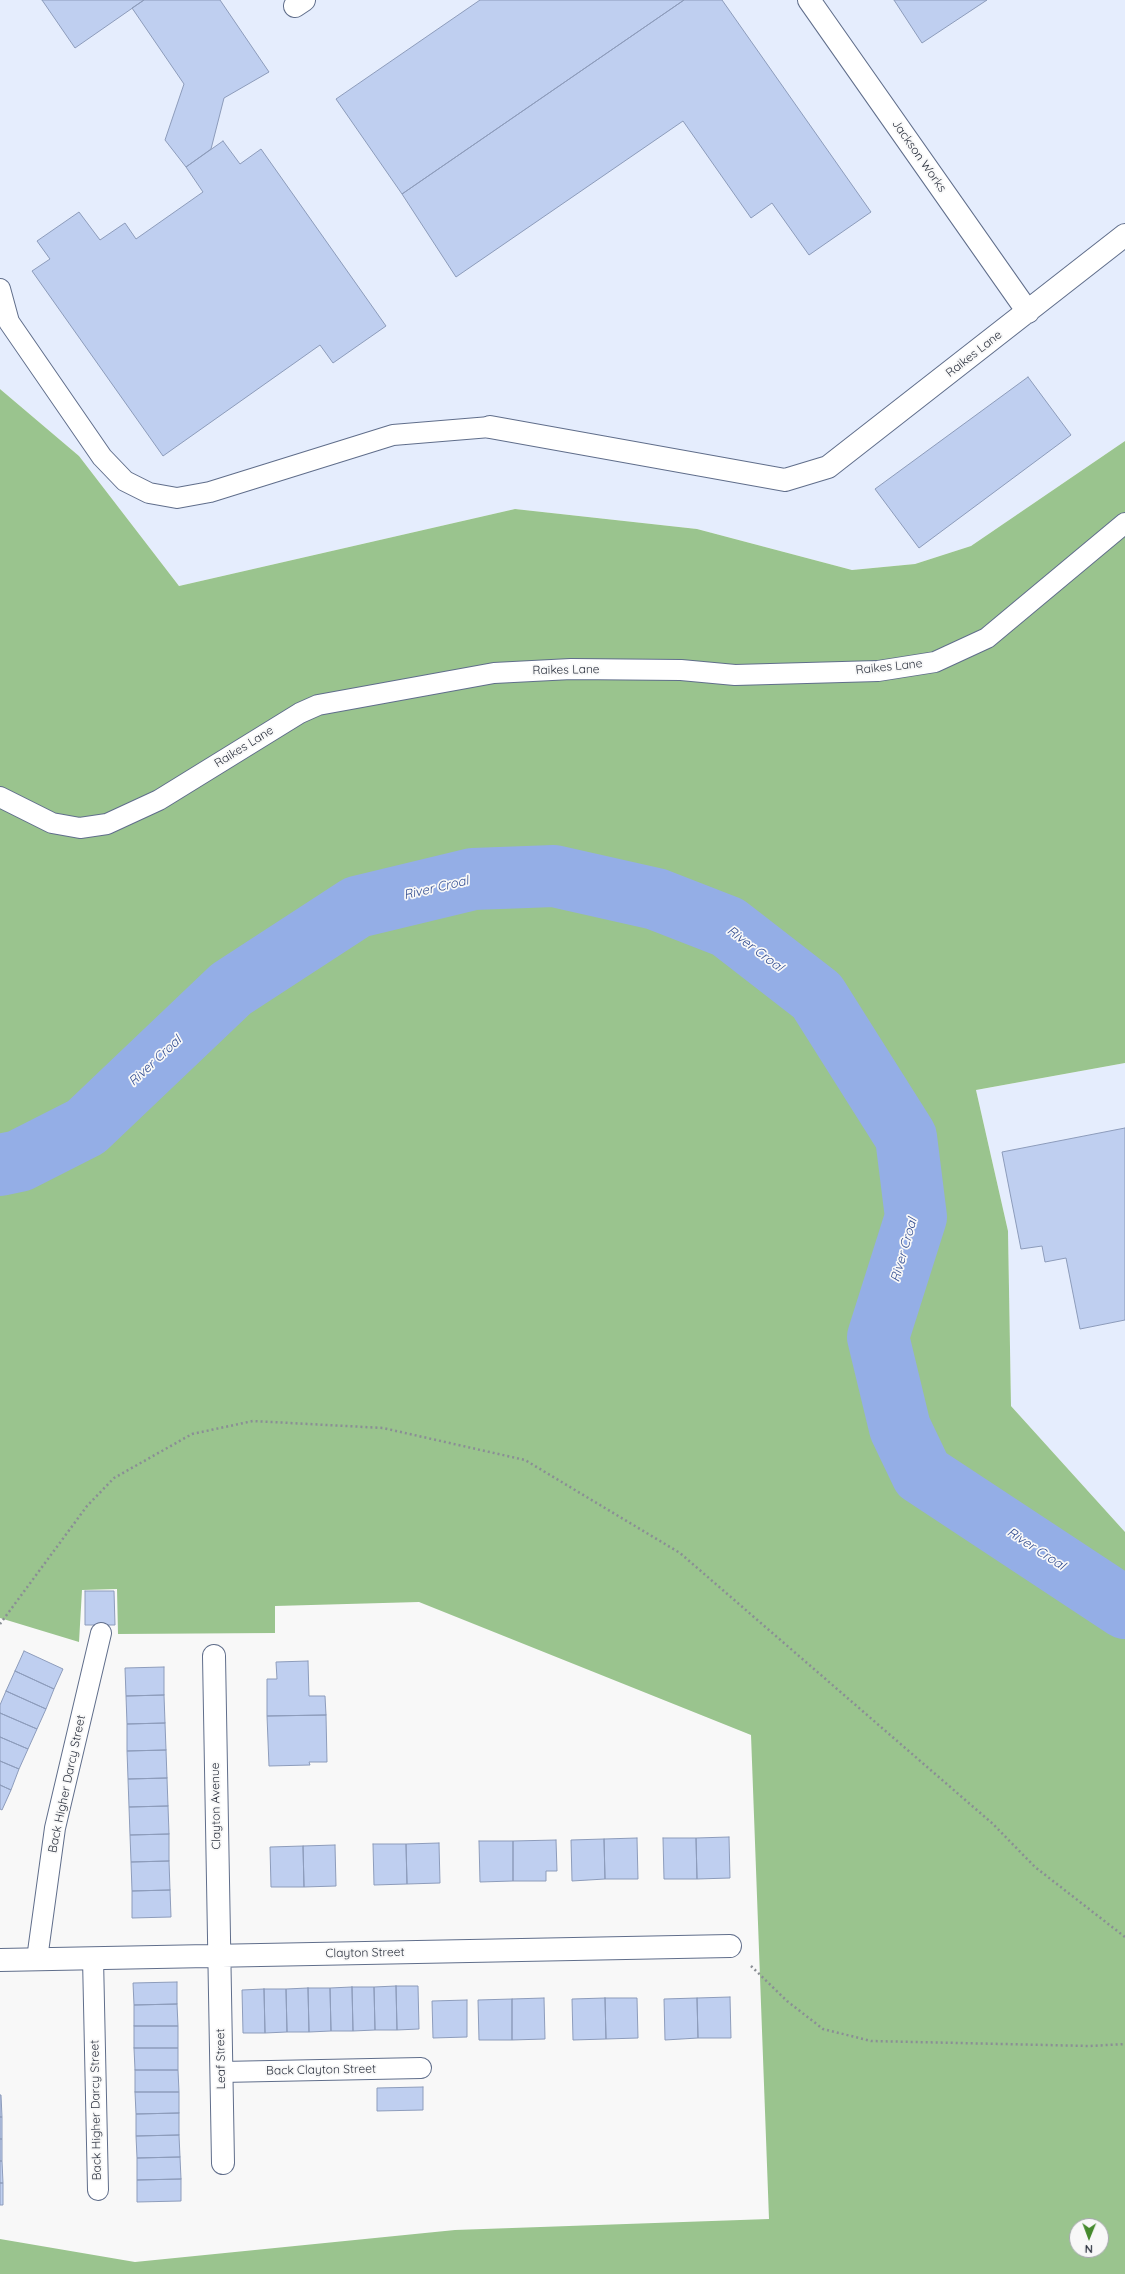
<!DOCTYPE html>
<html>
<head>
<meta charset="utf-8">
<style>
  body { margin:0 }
  #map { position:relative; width:1125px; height:2274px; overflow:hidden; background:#f8f8f8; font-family:Quicksand,sans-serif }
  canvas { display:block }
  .north { position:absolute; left:1069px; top:2218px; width:40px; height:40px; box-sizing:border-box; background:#f8f8f8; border:1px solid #a6a8ae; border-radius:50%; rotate:181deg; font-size:11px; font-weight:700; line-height:16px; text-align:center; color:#2b313e }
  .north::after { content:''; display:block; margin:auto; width:14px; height:18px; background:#468a2e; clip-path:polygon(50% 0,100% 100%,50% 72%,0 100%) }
</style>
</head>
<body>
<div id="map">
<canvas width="1125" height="2274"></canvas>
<div class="north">N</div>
</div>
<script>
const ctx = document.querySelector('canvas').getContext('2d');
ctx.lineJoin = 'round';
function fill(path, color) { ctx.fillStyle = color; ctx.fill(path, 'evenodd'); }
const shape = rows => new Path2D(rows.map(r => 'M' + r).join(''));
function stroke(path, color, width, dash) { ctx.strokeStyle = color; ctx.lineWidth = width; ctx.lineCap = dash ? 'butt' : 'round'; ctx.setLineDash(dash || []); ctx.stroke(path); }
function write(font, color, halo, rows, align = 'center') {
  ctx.font = font + ' Quicksand,sans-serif'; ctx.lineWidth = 3.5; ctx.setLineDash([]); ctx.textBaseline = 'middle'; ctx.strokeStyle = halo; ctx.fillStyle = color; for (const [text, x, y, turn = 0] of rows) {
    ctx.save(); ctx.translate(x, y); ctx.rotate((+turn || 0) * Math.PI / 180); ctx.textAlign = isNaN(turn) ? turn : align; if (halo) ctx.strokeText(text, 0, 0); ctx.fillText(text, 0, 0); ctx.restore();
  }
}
fill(shape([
  [0,0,1125,0,1125,441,971,546,915,564,852,570,697,529,515,509,179,586,79,456,0,389],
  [1125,1063,1125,1532,1011,1406,1008,1231,976,1090]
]), '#e5edfd');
fill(shape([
  [0,389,79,456,179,586,515,509,697,529,852,570,915,564,971,546,1125,441,1125,1063,976,1090,1008,1231,1011,1406,1125,1532,1125,2274,0,2274,0,2239,135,2262,455,2230,769,2219,751,1735,419,1602,275,1606,275,1633,118,1634,117,1589,82,1590,79,1642,0,1618],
  [1077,2226,1101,2226,1101,2250,1077,2250]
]), '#9ac48e');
stroke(shape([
  [0,1165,19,1161,86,1127,231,989,357,907,473,879,554,876,656,899,728,927,817,996,906,1137,916,1217,878,1337,900,1428,922,1474,1125,1608]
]), '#94aee6', 62);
const building = shape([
  [42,0,144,0,75,48,42,0],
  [144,0,220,0,269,72,224,98,211,149,186,167,165,140,184,84,132,8,144,0],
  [480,0,684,0,402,194,336,99,480,0],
  [684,0,722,0,871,212,809,255,772,203,751,218,683,121,456,277,402,194,684,0],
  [894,0,987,0,922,43,894,0],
  [223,141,240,164,261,149,386,326,333,363,320,345,163,456,32,271,50,259,37,241,79,212,100,240,125,223,136,239,203,192,186,167,223,141],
  [1028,377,1071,435,919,548,875,489,1028,377],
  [1125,1128,1125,1320,1080,1329,1066,1258,1045,1262,1042,1246,1021,1249,1002,1152,1125,1128],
  [85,1591,114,1591,115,1625,85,1625,85,1591],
  [24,1651,63,1669,54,1689,15,1671,24,1651],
  [308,1661,309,1696,325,1696,326,1715,267,1716,267,1679,277,1679,276,1662,308,1661],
  [164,1667,164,1695,126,1696,125,1668,164,1667],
  [15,1671,54,1689,46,1709,6,1691,15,1671],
  [6,1691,46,1709,37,1729,0,1713,0,1705,6,1691],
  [164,1695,165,1723,127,1724,126,1696,164,1695],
  [0,1713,37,1729,28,1749,0,1737,0,1713],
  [326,1715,327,1762,309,1762,310,1765,269,1766,267,1716,326,1715],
  [165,1723,166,1750,127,1751,127,1724,165,1723],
  [0,1737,28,1749,19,1769,0,1761,0,1737],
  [166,1750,167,1778,128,1779,127,1751,166,1750],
  [0,1761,19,1769,11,1790,0,1785,0,1761],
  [167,1778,168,1806,129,1807,128,1779,167,1778],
  [0,1785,11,1790,2,1810,0,1809,0,1785],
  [168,1806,169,1834,130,1835,129,1807,168,1806],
  [169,1834,169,1861,131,1862,130,1835,169,1834],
  [729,1837,730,1878,697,1879,696,1838,729,1837],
  [637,1838,638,1879,605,1879,604,1839,637,1838],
  [663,1838,696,1838,697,1879,664,1879,663,1838],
  [604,1839,605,1879,572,1881,571,1840,604,1839],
  [556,1840,557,1871,546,1871,546,1881,513,1881,513,1841,556,1840],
  [479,1841,513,1841,513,1881,480,1882,479,1841],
  [439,1843,440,1883,407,1884,406,1844,439,1843],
  [373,1844,406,1844,407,1884,374,1885,373,1844],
  [335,1845,336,1886,304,1887,303,1846,335,1845],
  [303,1846,304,1887,271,1887,270,1847,303,1846],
  [169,1861,170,1890,132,1891,131,1862,169,1861],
  [170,1890,171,1917,132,1918,132,1891,170,1890],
  [177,1982,177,2004,134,2005,133,1983,177,1982],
  [396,1986,418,1986,419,2029,397,2030,396,1986],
  [396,1986,397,2030,375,2030,374,1987,396,1986],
  [352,1987,353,2031,331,2031,330,1988,352,1987],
  [352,1987,374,1987,375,2030,353,2031,352,1987],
  [308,1988,309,2032,287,2032,286,1989,308,1988],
  [308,1988,330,1988,331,2031,309,2032,308,1988],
  [264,1989,286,1989,287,2032,265,2033,264,1989],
  [264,1989,265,2033,243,2033,242,1990,264,1989],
  [730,1997,731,2038,698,2038,697,1998,730,1997],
  [544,1998,545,2039,512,2040,512,1999,544,1998],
  [605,1998,637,1998,638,2038,606,2039,605,1998],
  [605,1998,606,2039,573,2040,572,1999,605,1998],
  [697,1998,698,2038,665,2040,664,1999,697,1998],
  [512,1999,512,2040,479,2040,478,2000,512,1999],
  [467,2000,467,2037,433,2038,432,2001,467,2000],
  [177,2004,178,2026,134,2026,134,2005,177,2004],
  [134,2026,178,2026,178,2048,134,2048,134,2026],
  [134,2048,178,2048,178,2070,135,2070,134,2048],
  [135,2070,178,2070,179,2092,135,2092,135,2070],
  [423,2087,423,2110,377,2111,377,2088,423,2087],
  [135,2092,179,2092,179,2113,136,2114,135,2092],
  [0,2095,1,2095,2,2117,0,2117,0,2095],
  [179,2113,179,2135,136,2136,136,2114,179,2113],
  [0,2117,2,2117,2,2139,0,2139,0,2117],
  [179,2135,180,2157,137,2158,136,2136,179,2135],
  [0,2139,2,2139,2,2161,0,2161,0,2139],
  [180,2157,181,2179,137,2180,137,2158,180,2157],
  [0,2161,2,2161,3,2183,0,2183,0,2161],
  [181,2179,181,2201,137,2202,137,2180,181,2179],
  [0,2183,3,2183,3,2205,0,2205,0,2183]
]);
fill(building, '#bfcff0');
stroke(building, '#8d9cbb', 1);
const lane = shape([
  [0,289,9,322,102,457,125,481,149,493,177,498,210,492,393,435,490,427],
  [0,797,52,823,80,828,107,824,159,800,300,713,318,705,494,673,571,669,681,670,735,675,878,671,935,662,987,638,1125,523],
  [93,1958,98,2190],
  [37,1959,55,1828,101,1633],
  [221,2072,421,2068]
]);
const street = shape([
  [809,0,1028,312],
  [295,6,304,0],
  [490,427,785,480,828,467,1125,235],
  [214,1656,223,2163],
  [0,1960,730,1946]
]);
stroke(lane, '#606e8b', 22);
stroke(street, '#606e8b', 24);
stroke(shape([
  [0,1624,87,1506,114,1478,192,1434,253,1421,383,1428,525,1460,680,1553,993,1824,1035,1867,1125,1937],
  [751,1966,787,2001,823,2029,871,2041,1090,2046,1125,2044]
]), '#8a8e95', 2.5, [2, 3]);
stroke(lane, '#fff', 20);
stroke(street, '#fff', 22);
write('12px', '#2b313e', '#f8f8f8', [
  ["Jackson Works",919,156,55],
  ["Raikes Lane",974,354,-38],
  ["Raikes Lane",889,667,-6],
  ["Raikes Lane",566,670,-1],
  ["Raikes Lane",244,747,-32],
  ["Back Higher Darcy Street",67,1784,-78],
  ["Clayton Avenue",216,1806,-91],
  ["Clayton Street",365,1953,-1],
  ["Leaf Street",221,2059,-91],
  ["Back Clayton Street",321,2070,-1],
  ["Back Higher Darcy Street",96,2110,-91]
]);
write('italic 13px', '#334e92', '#f8f8f8', [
  ["River Croal",436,888,-13],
  ["River Croal",755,949,37],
  ["River Croal",155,1061,-43],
  ["River Croal",904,1250,-74],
  ["River Croal",1036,1549,33]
]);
</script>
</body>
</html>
